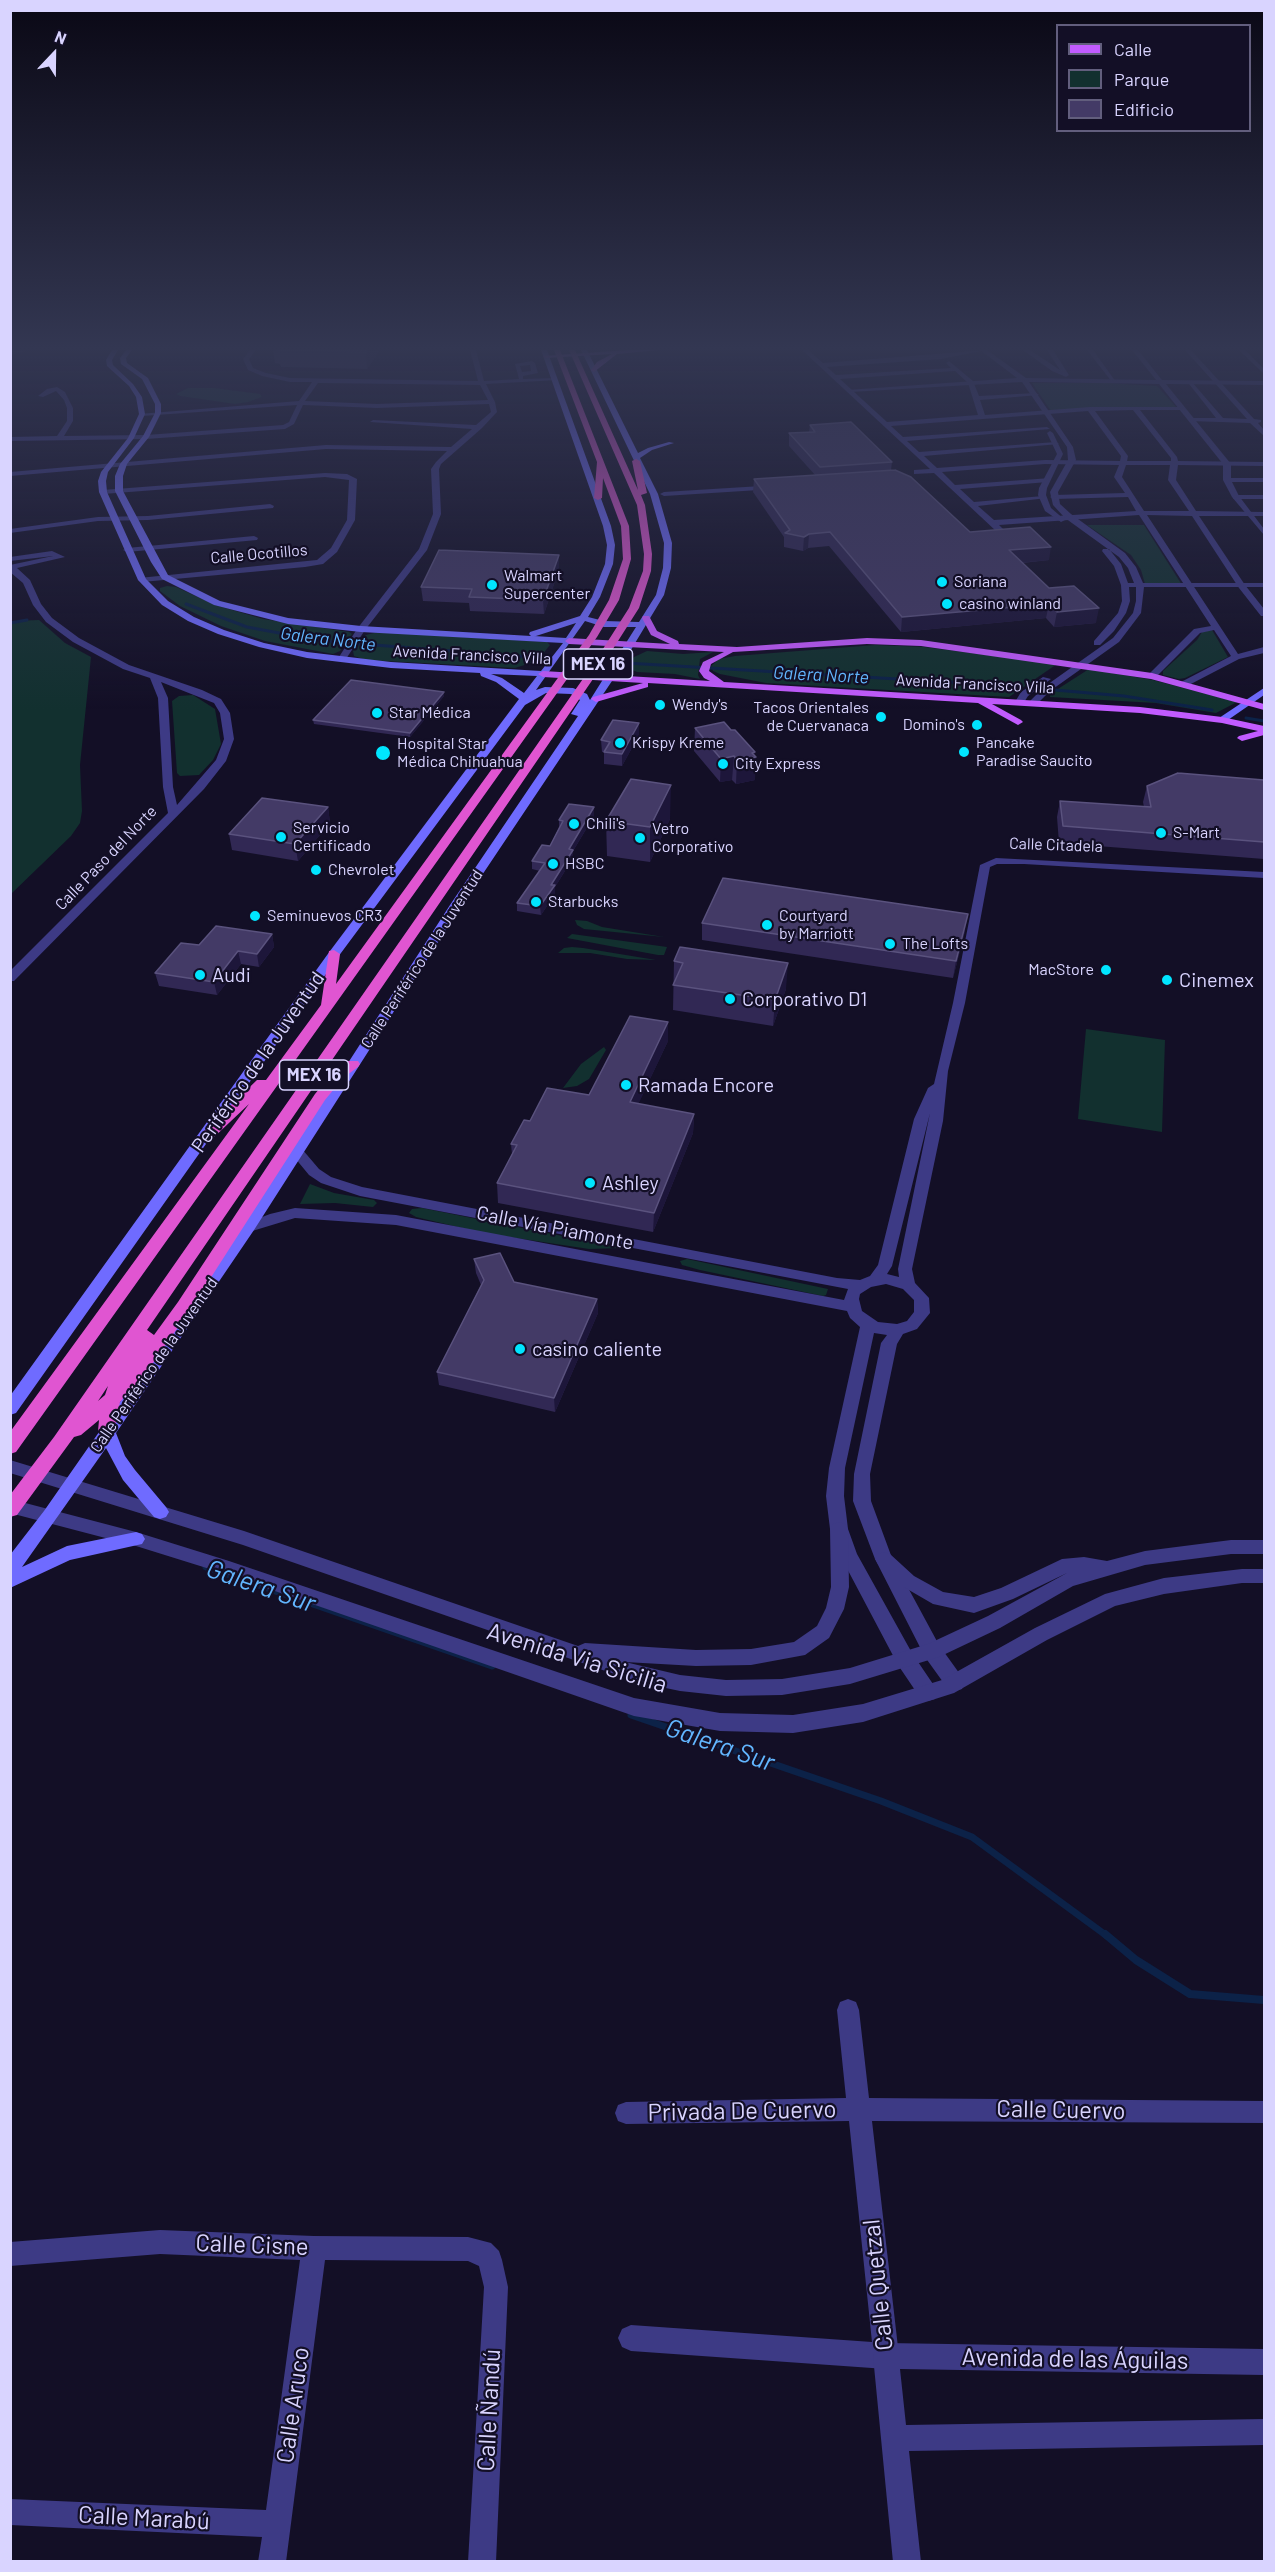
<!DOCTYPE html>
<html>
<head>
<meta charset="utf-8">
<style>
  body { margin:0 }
  #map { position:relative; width:1275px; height:2572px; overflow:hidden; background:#130f26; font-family:Barlow,sans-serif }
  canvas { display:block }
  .frame { position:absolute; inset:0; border:12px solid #d9d4ff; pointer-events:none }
  .legend { position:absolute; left:1056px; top:24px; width:195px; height:108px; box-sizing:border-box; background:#130f26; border:2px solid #625e7d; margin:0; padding:8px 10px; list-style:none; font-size:18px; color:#d9d4ff }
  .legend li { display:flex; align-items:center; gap:12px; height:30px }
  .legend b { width:30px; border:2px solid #625e7d }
  .north { position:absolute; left:24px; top:24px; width:60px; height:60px; -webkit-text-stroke:4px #130f26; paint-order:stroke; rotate:22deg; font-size:16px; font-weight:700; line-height:24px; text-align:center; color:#d9d4ff }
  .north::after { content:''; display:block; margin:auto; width:21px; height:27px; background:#d9d4ff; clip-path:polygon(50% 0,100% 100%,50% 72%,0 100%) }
</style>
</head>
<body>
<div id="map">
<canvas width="1275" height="2572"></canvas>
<div class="frame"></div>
<ul class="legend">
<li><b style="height:8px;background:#c25bff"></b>Calle</li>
<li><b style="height:16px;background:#12302f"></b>Parque</li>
<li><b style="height:16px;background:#433a66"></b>Edificio</li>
</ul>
<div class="north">N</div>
</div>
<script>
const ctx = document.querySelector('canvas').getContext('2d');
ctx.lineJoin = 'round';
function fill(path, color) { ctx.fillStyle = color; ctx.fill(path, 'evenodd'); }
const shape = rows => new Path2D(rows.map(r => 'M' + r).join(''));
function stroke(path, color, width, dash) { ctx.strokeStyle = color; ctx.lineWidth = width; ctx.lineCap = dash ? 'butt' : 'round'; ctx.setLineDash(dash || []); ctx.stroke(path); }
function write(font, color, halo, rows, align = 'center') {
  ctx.font = font + ' Barlow,sans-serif'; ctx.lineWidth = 4.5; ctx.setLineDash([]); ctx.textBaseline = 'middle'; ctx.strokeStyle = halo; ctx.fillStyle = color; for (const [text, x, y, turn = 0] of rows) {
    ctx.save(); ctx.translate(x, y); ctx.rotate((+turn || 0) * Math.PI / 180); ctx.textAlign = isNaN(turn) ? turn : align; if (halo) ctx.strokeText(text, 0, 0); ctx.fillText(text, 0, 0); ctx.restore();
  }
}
fill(shape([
  [1032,383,1108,383,1157,386,1176,407,1051,411],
  [188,388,214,388,260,394,262,397,248,402,235,404,180,396,176,394],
  [1087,525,1144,525,1182,585,1145,584,1141,570,1131,555],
  [167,586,176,587,215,605,263,619,349,632,352,634,340,651,333,654,265,641,221,626,180,606,160,591,160,588],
  [39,620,65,643,91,657,80,765,82,811,80,823,71,836,11,894,11,621],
  [1212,630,1228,657,1185,678,1179,679,1163,675,1163,671,1197,640,1202,632],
  [378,632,547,642,550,645,537,661,515,668,366,660,354,656,353,651,366,635],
  [875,645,924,647,1057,664,1009,697,766,683,720,674,713,671,711,666,719,659,735,656],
  [647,651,683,654,713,652,700,659,698,675,700,679,675,674,637,672,630,669,629,663,634,657],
  [1089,669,1153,680,1237,702,1216,713,1156,703,1050,697,1050,694],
  [193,695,215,709,221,744,213,760,199,775,180,776,177,773,172,701,179,696],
  [575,920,587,921,602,927,664,937,584,929,577,925],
  [572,934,660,946,667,947,664,955,658,955,567,938],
  [572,947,583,948,656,960,627,959,590,953,558,953,564,948],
  [1086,1029,1165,1040,1162,1132,1078,1119],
  [604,1047,606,1050,589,1079,577,1086,563,1088,581,1064],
  [310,1184,334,1193,374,1200,377,1203,373,1207,335,1203,300,1204],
  [422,1208,622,1248,589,1249,483,1233,416,1217,409,1213,412,1209],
  [687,1259,828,1289,826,1295,823,1296,700,1270,682,1265,680,1261]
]), '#12302f');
stroke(shape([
  [186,604,247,627,322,641,545,658],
  [10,623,27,620],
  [626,663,1016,686],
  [1055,690,1124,696,1212,710],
  [1246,718,1264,721]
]), '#0c2248', 3);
stroke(shape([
  [206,1567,492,1666],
  [631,1715,881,1801,972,1837,1107,1936]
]), '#0c2248', 7);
stroke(shape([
  [1105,1934,1136,1960,1190,1994,1264,2000]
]), '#0c2248', 8);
fill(shape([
  [250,350,256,350,249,359,253,368,266,373,290,378,478,381,470,350,476,350,484,381,519,379,515,364,532,361,535,363,538,373,523,376,523,379,555,378,558,380,486,384,495,402,497,412,482,428,441,464,439,469,441,514,427,550,365,630,344,662,337,660,357,629,419,549,433,514,431,469,436,462,447,451,326,449,10,476,10,472,326,445,451,447,472,429,370,422,373,420,476,425,491,412,489,404,377,408,303,405,294,424,285,429,146,439,10,441,10,437,57,436,67,421,67,408,64,400,56,391,43,397,38,396,47,389,57,387,65,392,73,408,73,421,64,436,146,435,283,425,289,422,297,405,142,416,139,414,299,401,312,382,290,382,262,376,248,370,243,359,250,350],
  [530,365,531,371,522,372,520,366,530,365],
  [318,383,480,385,488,400,377,404,305,401,318,383],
  [802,350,808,350,823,363,986,350,941,359,827,367,836,375,951,368,946,363,949,361,973,381,979,396,1036,393,1039,395,980,400,985,415,1090,407,1183,407,1181,410,1140,410,1177,457,1178,461,1264,462,1264,466,1178,465,1176,480,1196,511,1264,512,1264,516,1199,516,1245,585,1264,609,1264,616,1261,616,1239,588,1192,516,1147,515,1238,654,1264,647,1264,653,1239,659,1187,686,1181,686,1181,682,1231,656,1214,630,1200,633,1155,678,1149,678,1149,674,1194,629,1211,626,1139,515,999,525,1003,529,996,531,934,473,914,474,914,470,930,469,802,350],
  [955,371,968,383,978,415,887,422,840,379,955,371],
  [1133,410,1171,458,1171,461,1127,461,1128,456,1095,411,1133,410],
  [1088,411,1121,456,1120,461,1045,460,937,468,924,456,1059,444,1056,442,919,452,907,441,1050,429,1047,427,903,437,891,426,1088,411],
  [1045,464,1119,465,1114,477,1125,493,1054,495,1050,497,1054,499,1128,497,1136,511,994,520,978,506,1047,498,1043,496,974,502,960,489,1048,482,1051,478,955,485,942,472,1045,464],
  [1126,465,1170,465,1168,480,1189,511,1144,511,1122,477,1126,465],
  [1023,350,1030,350,1060,370,1047,350,1053,350,1069,375,1066,377,1052,371,1023,350],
  [1087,350,1093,350,1116,382,1112,382,1087,350],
  [1185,350,1191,350,1254,419,1261,420,1261,422,1258,423,1264,430,1264,436,1250,423,1189,421,1191,418,1216,418,1189,384,1192,382,1223,418,1247,419,1185,350],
  [1239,350,1245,350,1264,369,1264,374,1239,350],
  [325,473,347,474,357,479,355,520,337,552,323,564,305,567,142,582,138,580,139,578,317,560,331,548,347,520,349,480,325,477,103,494,99,492,103,490,325,473],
  [1227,478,1264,478,1264,482,1224,482,1227,478],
  [778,485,775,489,664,496,660,494,664,492,778,485],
  [1236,495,1264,495,1264,499,1233,499,1236,495],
  [270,504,274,506,273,508,148,520,98,521,10,533,10,529,98,517,148,516,270,504],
  [254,536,258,538,257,540,127,552,123,550,127,548,254,536],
  [52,551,65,557,17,568,30,580,41,604,52,618,79,638,129,665,202,690,221,699,230,713,234,739,226,761,204,789,14,981,10,981,10,971,168,813,163,787,158,698,150,678,123,669,73,642,46,622,33,605,23,583,10,572,10,565,53,556,10,561,10,557,52,551],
  [161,682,214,703,220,713,224,739,216,760,177,805,173,787,168,698,161,682],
  [996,858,1264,872,1264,878,1024,864,997,864,990,867,965,1003,948,1071,943,1121,912,1269,915,1283,929,1298,930,1313,917,1329,903,1334,897,1344,870,1474,871,1501,892,1558,939,1645,962,1677,964,1683,962,1689,955,1691,948,1689,925,1657,875,1559,853,1501,854,1474,881,1343,887,1335,874,1333,845,1468,844,1496,848,1529,857,1554,912,1653,935,1687,937,1693,935,1699,928,1701,921,1699,898,1665,843,1561,830,1529,826,1496,829,1468,860,1327,850,1318,847,1311,396,1225,295,1218,249,1232,242,1227,244,1224,270,1214,295,1208,396,1215,844,1300,848,1289,360,1196,321,1183,309,1175,290,1152,297,1148,302,1149,319,1169,331,1177,362,1187,837,1278,860,1280,870,1276,878,1265,914,1119,928,1088,934,1084,953,1003,980,865,996,858],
  [930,1113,898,1269,899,1277,887,1274,892,1266,930,1113],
  [886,1284,903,1289,914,1300,914,1312,907,1321,897,1324,878,1322,862,1311,859,1299,860,1294,871,1287,886,1284],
  [848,1999,856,2002,859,2010,869,2098,1264,2101,1264,2123,872,2121,899,2356,895,2365,886,2369,631,2351,622,2347,618,2338,622,2329,631,2325,872,2342,849,2121,626,2124,618,2121,615,2113,618,2105,626,2102,846,2098,837,2010,840,2002,848,1999],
  [160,2230,314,2236,468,2237,491,2243,499,2251,502,2260,508,2287,496,2562,468,2562,484,2287,479,2266,468,2261,325,2260,286,2562,258,2562,262,2537,10,2525,10,2499,266,2510,300,2260,160,2254,10,2266,10,2242,160,2230]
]), '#3d3a85');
fill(shape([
  [980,350,987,350,1026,378,1156,380,1132,350,1138,350,1162,380,1264,381,1264,385,1166,384,1231,464,1231,480,1239,496,1264,529,1264,535,1232,497,1223,480,1223,464,1159,384,1029,382,1073,447,1076,460,1058,492,1060,504,1071,514,1125,553,1136,567,1143,583,1264,583,1264,587,1144,587,1141,613,1119,642,1050,691,1036,705,1030,705,1030,701,1044,687,1113,638,1133,613,1136,601,1136,587,1129,587,1130,601,1126,613,1114,631,1100,645,1094,645,1094,641,1118,613,1122,601,1121,585,1114,566,1102,551,1103,549,1109,549,1121,564,1128,583,1134,583,1128,568,1119,557,1065,518,1053,505,1050,492,1068,460,1067,447,1022,382,850,392,847,390,1017,378,980,350],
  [1050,431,1053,433,1063,454,1047,488,1046,495,1051,508,1065,520,1061,522,1045,511,1038,495,1039,488,1057,454,1047,433,1050,431],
  [1043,677,1051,679,1028,696,1023,704,1017,704,1015,702,1021,692,1043,677],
  [10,1460,244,1531,578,1646,585,1643,696,1650,751,1649,794,1642,817,1626,826,1608,831,1587,830,1529,833,1524,839,1522,845,1524,848,1529,849,1587,844,1609,829,1638,805,1655,751,1665,696,1666,625,1662,680,1675,726,1680,782,1679,850,1668,928,1644,988,1616,1067,1573,1013,1599,974,1613,933,1604,902,1586,878,1564,875,1559,878,1554,884,1552,890,1554,914,1576,943,1592,974,1597,1001,1588,1062,1559,1084,1557,1107,1561,1145,1551,1231,1540,1264,1540,1264,1554,1231,1554,1145,1565,1073,1586,1000,1628,939,1657,850,1684,782,1695,726,1696,680,1691,637,1682,243,1545,10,1473,10,1460],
  [10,1499,136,1532,229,1561,634,1698,720,1713,793,1715,863,1704,942,1680,1035,1628,1105,1594,1164,1578,1242,1569,1264,1569,1264,1583,1242,1583,1164,1594,1115,1606,1047,1640,954,1693,863,1722,793,1733,720,1731,634,1716,229,1575,136,1546,10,1513,10,1499],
  [886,2343,1264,2349,1264,2375,900,2369,906,2425,1264,2419,1264,2445,909,2451,921,2562,893,2562,873,2356,877,2347,886,2343]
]), '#3d3a85');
fill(shape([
  [112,350,118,350,112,360,113,365,133,384,142,397,145,414,134,438,108,472,106,481,107,492,146,579,168,601,194,617,224,630,264,643,307,652,391,662,541,671,563,643,361,632,288,624,214,605,162,579,151,562,115,491,115,476,120,464,143,436,155,413,155,404,142,379,121,364,120,358,126,350,132,350,126,358,127,363,148,378,161,404,161,413,149,437,127,464,123,476,123,491,168,575,220,601,288,618,361,626,531,636,529,634,530,632,580,616,592,597,605,564,607,545,603,526,541,350,547,350,611,526,615,545,613,564,600,597,588,617,604,621,639,622,656,595,663,568,664,543,650,494,581,350,587,350,638,453,648,448,669,442,674,443,652,450,640,458,658,494,672,543,671,568,664,595,614,678,462,905,254,1230,116,1433,125,1456,135,1470,166,1507,169,1512,166,1517,160,1519,154,1517,123,1480,106,1448,22,1567,67,1546,136,1532,142,1534,145,1539,142,1544,70,1560,10,1588,10,1555,44,1511,244,1224,450,905,578,716,571,714,580,700,571,694,546,693,525,705,338,957,16,1413,10,1415,10,1396,330,951,519,699,496,682,481,676,480,673,391,668,307,658,259,647,218,634,188,621,162,605,138,580,99,492,98,481,101,472,128,438,139,414,136,397,129,386,107,366,106,360,112,350],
  [585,621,604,627,636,627,590,700,587,694,573,688,545,687,536,690,585,621],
  [576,623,566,638,534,636,536,636,576,623],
  [491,674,537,676,524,693,502,678,491,674],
  [1264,688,1264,695,1225,722,1219,722,1219,718,1264,688]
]), '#6f6bff');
fill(shape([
  [627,350,659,350,617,354,594,372,591,370,597,362,612,354,546,358,543,356,627,350],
  [643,616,649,616,657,631,678,641,679,644,737,647,867,638,921,640,1152,673,1264,704,1264,710,1151,679,921,646,867,644,733,652,711,664,709,671,724,682,1140,707,1222,717,1264,726,1264,735,1242,741,1237,738,1239,736,1258,731,1222,723,1140,713,992,704,1021,720,1023,722,1018,725,978,703,648,683,648,687,596,702,591,699,593,697,643,683,543,677,538,674,543,671,710,681,704,678,699,671,703,662,724,652,569,644,565,641,569,638,670,644,651,635,642,618,643,616]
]), '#c25bff');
fill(shape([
  [554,350,560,350,629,526,631,559,619,600,597,637,16,1452,10,1454,10,1432,249,1104,211,1140,201,1140,199,1137,201,1134,257,1080,266,1080,321,1005,329,951,334,950,340,954,336,984,589,635,609,600,623,559,621,526,603,478,602,498,598,500,594,498,597,462,554,350],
  [569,350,575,350,638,490,632,461,636,459,640,461,647,493,641,495,645,505,652,554,651,571,639,608,604,663,147,1330,154,1335,178,1302,315,1094,333,1072,348,1061,358,1061,360,1064,358,1067,343,1078,325,1100,190,1310,146,1373,120,1402,113,1436,107,1438,101,1436,98,1431,99,1420,81,1435,74,1437,17,1515,10,1517,10,1495,54,1437,594,663,629,608,643,571,644,554,637,505,569,350],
  [108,1386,105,1395,98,1401,108,1386]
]), '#e055d1');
fill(shape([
  [273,350,380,350,367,369,281,367,280,364,275,363],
  [810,425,892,462,891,470,970,532,1049,560,1022,563,1049,588,1096,623,1054,627,1046,618,901,632,829,546,808,548,803,551,784,547,784,537,753,492,754,479,815,475,789,446,789,433,809,432],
  [559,569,544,614,470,611,469,603,423,601,421,587],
  [444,696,410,737,314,724,313,720],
  [639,723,639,735,622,766,604,764,604,752,602,752,601,740],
  [695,728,755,756,755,780,736,784,732,780,720,782,694,751],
  [1264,780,1264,859,1059,843,1057,817,1060,801,1144,807,1143,802,1147,786],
  [328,807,330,823,298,861,232,850,229,834],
  [594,816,573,851,573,858,555,887,555,894,541,915,517,911,517,903,540,871,532,869,532,861,550,846,559,827,559,820],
  [670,819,650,862,607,856,606,821],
  [702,923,965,931,953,978,702,940],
  [272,934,274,947,259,967,241,964,217,995,159,986,155,973,199,945],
  [680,947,786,989,773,1026,673,1010,674,961],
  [668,1041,638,1104,694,1114,693,1133,653,1232,498,1203,497,1183,512,1154,511,1144,530,1121,589,1095],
  [474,1259,514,1282,597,1299,598,1313,555,1412,439,1385,437,1372,481,1285,476,1273]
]), '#312854');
fill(shape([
  [10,350,31,350,10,355],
  [367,350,380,350,367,369,366,352],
  [809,534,808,548,803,551,804,537],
  [1051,547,1049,560,1007,564,1009,550],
  [559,555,559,569,544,614,543,600],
  [1049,604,1046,618,901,632,902,617],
  [1099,608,1096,623,1054,627,1057,612],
  [444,692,444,696,410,737,410,733],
  [639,723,639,735,622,766,622,754],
  [755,752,755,757,756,757,755,780,736,784,737,760],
  [734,756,732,780,720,782,721,759],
  [671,785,670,819,650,862,650,827],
  [328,807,330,823,298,861,295,844],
  [594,807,594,816,573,851,573,858,555,887,555,894,541,915,540,906,551,885,569,849],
  [968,914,965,931,953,978,956,961],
  [272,934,274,947,259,967,257,954],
  [238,951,241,964,217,995,214,982],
  [788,963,786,989,773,1026,775,1000],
  [668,1022,668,1041,630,1122,630,1102],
  [694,1114,693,1133,653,1232,654,1213],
  [597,1299,598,1313,555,1412,554,1398]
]), '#1d163a');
const building = shape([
  [278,350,367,350,366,352,278,350],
  [851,422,892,462,820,467,789,433,815,432,810,425,851,422],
  [895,470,911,477,970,532,1030,527,1051,547,1009,550,1049,588,1074,586,1099,608,1057,612,1049,604,902,617,830,532,809,534,804,537,785,533,790,530,754,479,895,470],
  [439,550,559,555,543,600,469,597,472,589,421,587,439,550],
  [351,680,444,692,410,733,313,720,351,680],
  [613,720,639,723,622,754,604,752,610,742,601,740,613,720],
  [724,722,731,730,735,730,755,752,752,753,756,757,737,760,734,756,721,759,695,728,724,722],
  [1178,773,1264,780,1264,842,1063,826,1060,801,1151,807,1147,786,1178,773],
  [631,779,671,785,650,827,606,821,631,779],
  [262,798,328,807,295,844,229,834,262,798],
  [569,804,594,807,569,849,573,850,551,885,555,885,540,906,517,903,545,863,532,861,542,845,550,846,563,821,559,820,569,804],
  [723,878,968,914,956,961,702,923,723,878],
  [216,926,272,934,257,954,238,951,214,982,155,973,181,943,199,945,216,926],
  [680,947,788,963,775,1000,673,985,683,963,674,961,680,947],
  [630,1016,668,1022,630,1102,694,1114,654,1213,497,1183,517,1145,511,1144,524,1120,530,1121,547,1088,589,1095,630,1016],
  [500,1253,514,1282,597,1299,554,1398,437,1372,484,1280,474,1259,500,1253]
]);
fill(building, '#433a66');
stroke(building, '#5a527e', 1.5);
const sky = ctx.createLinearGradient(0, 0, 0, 710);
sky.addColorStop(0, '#0a0815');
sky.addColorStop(0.49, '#333752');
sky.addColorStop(1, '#33375200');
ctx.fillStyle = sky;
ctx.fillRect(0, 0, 1275, 710);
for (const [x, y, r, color] of [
  [942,582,6,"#00e5ff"],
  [492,585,6,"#00e5ff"],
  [947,604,6,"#00e5ff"],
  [660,705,6,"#00e5ff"],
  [377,713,6,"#00e5ff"],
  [881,717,6,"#00e5ff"],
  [977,725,6,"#00e5ff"],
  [620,743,6,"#00e5ff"],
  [964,752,6,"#00e5ff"],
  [383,753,8,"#00e5ff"],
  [723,764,6,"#00e5ff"],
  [574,824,6,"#00e5ff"],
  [1161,833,6,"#00e5ff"],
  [281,837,6,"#00e5ff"],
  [640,838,6,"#00e5ff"],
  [553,864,6,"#00e5ff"],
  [316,870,6,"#00e5ff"],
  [536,902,6,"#00e5ff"],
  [255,916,6,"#00e5ff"],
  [767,925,6,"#00e5ff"],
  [890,944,6,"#00e5ff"],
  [1106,970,6,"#00e5ff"],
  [200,975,6,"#00e5ff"],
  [1167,980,6,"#00e5ff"],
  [730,999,6,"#00e5ff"],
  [626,1085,6,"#00e5ff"],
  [590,1183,6,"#00e5ff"],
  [520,1349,6,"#00e5ff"]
]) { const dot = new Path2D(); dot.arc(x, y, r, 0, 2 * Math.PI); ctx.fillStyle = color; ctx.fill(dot); stroke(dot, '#130f26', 2); }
write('16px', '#d9d4ff', '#130f26', [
  ["Calle Ocotillos",259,554,-5],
  ["Avenida Francisco Villa",472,655,3],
  ["Avenida Francisco Villa",975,684,3],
  ["Calle Citadela",1056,845,2],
  ["Calle Paso del Norte",106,858,-46],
  ["Calle Periférico de la Juventud",422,959,-57],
  ["Calle Periférico de la Juventud",154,1365,-55]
]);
write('16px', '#d9d4ff', '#130f26', [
  ["Walmart",504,576],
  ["Supercenter",504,594],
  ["Soriana",954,582],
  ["casino winland",959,604],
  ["Wendy's",672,705],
  ["Tacos Orientales",869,708,"right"],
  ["de Cuervanaca",869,726,"right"],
  ["Star Médica",389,713],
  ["Domino's",965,725,"right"],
  ["Krispy Kreme",632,743],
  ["Pancake",976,743],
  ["Paradise Saucito",976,761],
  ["Hospital Star",397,744],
  ["Médica Chihuahua",397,762],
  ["City Express",735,764],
  ["Chili's",586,824],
  ["Servicio",293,828],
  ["Certificado",293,846],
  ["Vetro",652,829],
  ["Corporativo",652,847],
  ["S-Mart",1173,833],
  ["HSBC",565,864],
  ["Chevrolet",328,870],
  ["Starbucks",548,902],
  ["Seminuevos CR3",267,916],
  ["Courtyard",779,916],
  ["by Marriott",779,934],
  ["The Lofts",902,944],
  ["MacStore",1094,970,"right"]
], 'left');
write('italic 18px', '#62b6ff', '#130f26', [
  ["Galera Norte",328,639,7],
  ["Galera Norte",821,675,3]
]);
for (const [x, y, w] of [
  [598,664,69],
  [314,1075,69]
]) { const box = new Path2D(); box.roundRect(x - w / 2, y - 15, w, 30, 4.5); ctx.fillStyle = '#130f26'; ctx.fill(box); stroke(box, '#d9d4ff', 1.5); }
write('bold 18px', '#d9d4ff', null, [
  ["MEX 16",598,664],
  ["MEX 16",314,1075]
]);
write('20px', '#d9d4ff', '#130f26', [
  ["Audi",212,975],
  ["Cinemex",1179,980],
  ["Corporativo D1",742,999],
  ["Ramada Encore",638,1085],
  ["Ashley",602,1183],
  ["casino caliente",532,1349]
], 'left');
write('20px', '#d9d4ff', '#130f26', [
  ["Periférico de la Juventud",258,1062,-55],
  ["Calle Vía Piamonte",555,1228,11]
]);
write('24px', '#d9d4ff', '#130f26', [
  ["Avenida Via Sicilia",577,1658,17],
  ["Calle Cuervo",1061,2110,1],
  ["Privada De Cuervo",742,2111,-1],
  ["Calle Cisne",252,2245,2],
  ["Calle Quetzal",878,2285,-96],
  ["Avenida de las Águilas",1075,2359,1],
  ["Calle Aruco",293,2405,-82],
  ["Calle Ñandú",489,2410,-87],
  ["Calle Marabú",144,2518,3]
]);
write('italic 26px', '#62b6ff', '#130f26', [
  ["Galera Sur",261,1586,19],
  ["Galera Sur",720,1745,19]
]);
</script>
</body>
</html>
